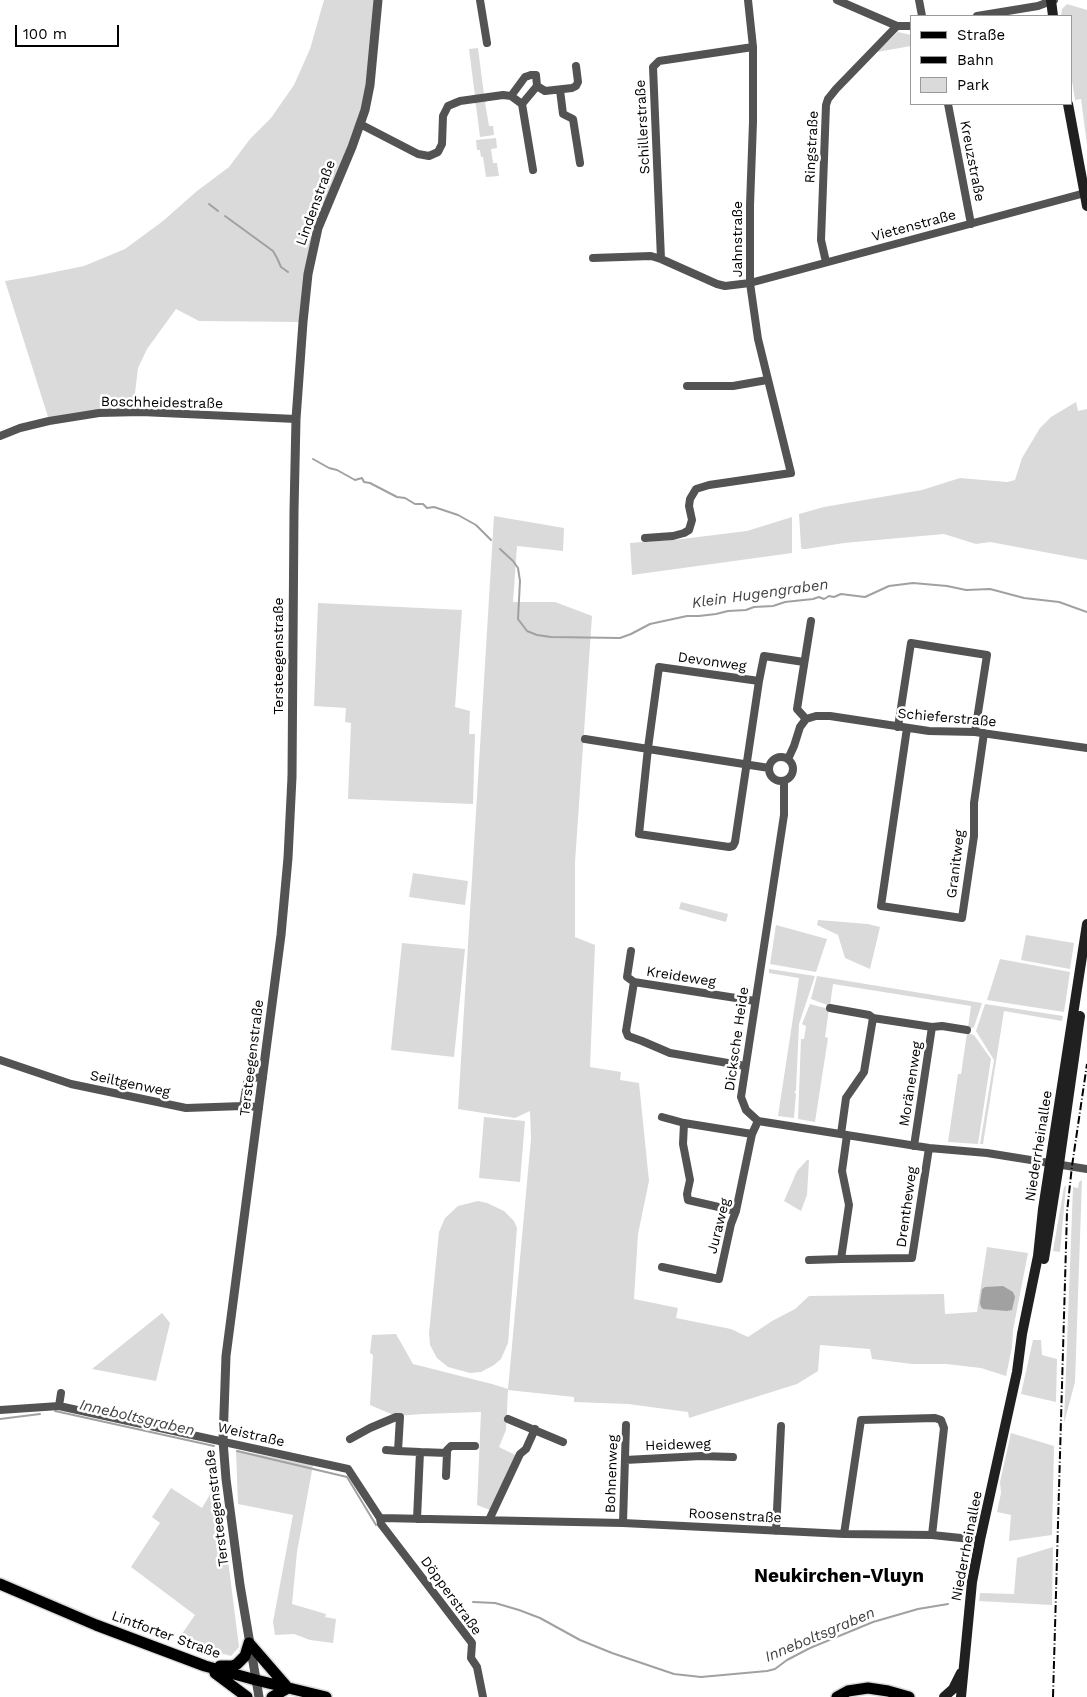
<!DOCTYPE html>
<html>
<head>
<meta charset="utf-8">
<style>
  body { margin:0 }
  #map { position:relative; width:1087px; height:1697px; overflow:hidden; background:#fff; font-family:"Work Sans",sans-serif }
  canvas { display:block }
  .legend { position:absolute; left:910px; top:15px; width:162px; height:90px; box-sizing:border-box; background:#fff; border:1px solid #999; margin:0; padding:6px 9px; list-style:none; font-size:15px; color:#000 }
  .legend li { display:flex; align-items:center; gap:10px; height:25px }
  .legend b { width:25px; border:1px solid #999 }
  .scale { position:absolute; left:15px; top:25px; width:104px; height:22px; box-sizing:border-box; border:2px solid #000; border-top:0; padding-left:6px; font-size:15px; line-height:18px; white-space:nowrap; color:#000; -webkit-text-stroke:4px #fff; paint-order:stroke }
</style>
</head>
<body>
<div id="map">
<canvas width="1087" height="1697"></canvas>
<ul class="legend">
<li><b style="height:6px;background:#000"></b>Straße</li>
<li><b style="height:6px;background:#000"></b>Bahn</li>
<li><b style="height:14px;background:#dadada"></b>Park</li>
</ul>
<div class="scale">100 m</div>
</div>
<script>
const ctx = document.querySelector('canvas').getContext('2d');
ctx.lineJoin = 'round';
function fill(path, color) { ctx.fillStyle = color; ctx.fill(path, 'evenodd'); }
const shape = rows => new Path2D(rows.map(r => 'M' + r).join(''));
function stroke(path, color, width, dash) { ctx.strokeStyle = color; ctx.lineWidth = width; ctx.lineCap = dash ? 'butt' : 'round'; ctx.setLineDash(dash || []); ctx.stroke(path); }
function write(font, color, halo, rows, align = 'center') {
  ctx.font = font + ' "Work Sans",sans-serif'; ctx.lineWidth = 5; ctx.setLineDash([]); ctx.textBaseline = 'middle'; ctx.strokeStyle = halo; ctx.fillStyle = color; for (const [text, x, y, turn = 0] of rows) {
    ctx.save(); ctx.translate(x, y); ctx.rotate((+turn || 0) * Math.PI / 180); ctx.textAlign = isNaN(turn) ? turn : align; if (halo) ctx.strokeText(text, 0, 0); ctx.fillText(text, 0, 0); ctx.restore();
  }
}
fill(shape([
  [324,0,378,0,370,85,318,228,303,322,199,321,176,309,147,349,138,368,133,409,49,420,5,281,35,276,84,266,125,249,163,221,197,191,229,167,250,139,271,118,294,85,310,49],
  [1067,4,1087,10,1087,145,1081,99,1075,100,1071,74,1071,16,1061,16,1062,9],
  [898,32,911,35,911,46,877,52],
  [478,48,484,95,475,96,469,49],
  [488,100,485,103,489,126,493,126,494,135,480,137,476,105,474,102],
  [496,138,497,148,491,149,493,163,497,163,499,176,486,177,483,157,481,157,480,150,477,150,476,140],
  [1076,402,1078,411,1087,409,1087,560,990,542,976,544,944,534,844,543,806,549,802,549,801,547,799,514,824,507,922,490,960,478,1007,482,1015,480,1022,458,1040,428,1051,417],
  [494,516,564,528,563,551,517,546,513,602,555,602,592,616,575,862,575,937,595,945,590,1067,621,1072,620,1080,639,1083,649,1181,638,1234,634,1299,678,1308,676,1318,731,1329,748,1337,772,1321,795,1309,809,1296,944,1294,945,1314,977,1312,987,1247,1028,1253,1013,1330,1012,1347,1006,1376,981,1368,946,1364,912,1364,872,1359,870,1349,820,1345,818,1371,797,1384,689,1418,688,1412,628,1404,574,1402,574,1397,508,1390,506,1430,499,1447,515,1455,490,1510,477,1505,481,1412,422,1414,396,1416,370,1405,373,1355,370,1353,372,1335,396,1334,413,1364,492,1384,508,1389,531,1139,530,1111,515,1118,458,1109],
  [792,517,792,553,632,575,630,543,682,539,747,531],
  [318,603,462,610,455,707,470,711,469,734,475,734,473,804,348,799,351,723,345,722,346,708,314,706],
  [413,873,468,881,465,905,409,897],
  [681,902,728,914,726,922,679,909],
  [818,920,868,924,880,927,870,969,845,958,838,935,817,925],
  [776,925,827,939,816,972,770,964],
  [1026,935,1074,943,1070,969,1021,960],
  [402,943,465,949,454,1057,391,1050],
  [1000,959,1070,972,1064,1012,987,1000],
  [769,969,815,976,799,1024,796,1090,794,1093,796,1093,794,1118,778,1116,799,978,769,973],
  [817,976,982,1003,974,1027,972,1028,968,1028,971,1006,833,984,830,1006,811,999],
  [810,1004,829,1009,825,1037,828,1038,815,1122,798,1119,801,1039,804,1039,806,1026,802,1024],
  [985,1004,1063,1016,1062,1021,1004,1011,983,1144,980,1144,994,1060,976,1031],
  [967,1033,974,1035,991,1059,978,1144,948,1142,958,1074,961,1074],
  [484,1117,525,1121,520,1182,479,1178],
  [807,1160,809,1160,807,1195,801,1211,784,1201,797,1171],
  [1082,1180,1075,1382,1064,1423,1073,1187,1078,1188,1079,1182],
  [1066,1186,1060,1252,1053,1251,1064,1187],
  [478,1201,487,1203,504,1211,514,1221,517,1228,508,1343,501,1359,494,1365,481,1372,470,1373,448,1367,437,1358,430,1345,429,1333,439,1232,445,1218,458,1206],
  [162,1313,170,1323,156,1381,92,1369],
  [1033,1340,1041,1340,1042,1355,1057,1359,1056,1402,1021,1394],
  [1011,1433,1054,1446,1052,1535,1009,1541,1011,1515,997,1512,1001,1493,1000,1482],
  [236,1450,313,1465,297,1552,292,1604,326,1614,325,1617,336,1619,333,1643,310,1640,294,1634,275,1635,273,1622,293,1515,238,1504],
  [218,1481,239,1647,231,1656,177,1641,195,1615,131,1567,160,1523,152,1517,171,1488,202,1508],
  [1053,1547,1052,1605,979,1601,980,1593,1014,1594,1017,1558]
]), '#dadada');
fill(shape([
  [1003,1286,1013,1292,1015,1297,1012,1310,1007,1311,983,1309,981,1307,980,1303,982,1289,985,1287]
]), '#a1a1a1');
stroke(shape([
  [209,204,218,211],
  [225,216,273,251,277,258,281,267,288,272],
  [313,459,329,468,337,470,355,480,362,478,364,482,370,483,397,497,405,498,415,504,423,504,427,508,434,507,458,515,476,525,491,540],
  [500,549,513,561,518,568,520,581,518,619,527,631,537,635,551,637,620,638,631,634,650,624,687,616,699,616,716,614,728,611,746,610,754,607,773,606,785,602,813,599,819,597,824,599,829,596,834,597,841,594,865,597,889,586,913,583,947,586,966,590,990,589,1024,598,1059,602,1087,612],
  [55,1411,214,1446],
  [0,1419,40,1414],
  [237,1451,347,1477,376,1525],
  [473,1602,495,1603,519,1610,540,1618,580,1640,612,1653,674,1674,701,1677,767,1671,775,1669,787,1660,810,1648,873,1622,918,1609,948,1604]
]), '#a1a1a1', 2);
const primary = shape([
  [0,1584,96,1625,205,1666,256,1680,326,1697],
  [249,1643,288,1688],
  [220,1666,232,1666,237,1664,245,1656,249,1643],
  [215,1673,247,1697],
  [272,1697,288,1688],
  [837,1697,848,1691,868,1688,888,1691,909,1697]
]);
stroke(primary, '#dbdbdb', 14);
stroke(shape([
  [480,0,487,43],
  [837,0,897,26,911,26],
  [919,0,922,16],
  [977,16,1038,6,1054,0],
  [531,75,536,75,537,86,522,104,511,96,525,77,531,75],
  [537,86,545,91,572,88,576,86,578,82,576,66],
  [560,90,563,114,573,119,580,163],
  [522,104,533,170],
  [948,104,971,224],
  [360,124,418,154,429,156,438,152,442,144,443,116,448,106,460,101,503,95,511,96],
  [593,258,651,256,661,259,717,284,725,286,750,283,1085,193],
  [661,259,653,67,659,61,753,47],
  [826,262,821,240,826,105,828,99,836,89,897,26],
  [687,386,733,386,767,380],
  [0,436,20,428,49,421,99,413,141,412,296,419],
  [645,538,673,536,684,533,689,530,692,520,689,506,690,499,696,489,709,485,791,473,758,339,750,283,750,205,753,122,753,47,748,0],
  [659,667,759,681,735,842,733,846,729,847,639,834,648,748,659,667],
  [759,681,764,656,804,662],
  [806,719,797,709,811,621],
  [898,727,911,643,987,655,975,732],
  [907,728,881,906,962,918,974,836,974,803,984,733],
  [585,739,769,768],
  '769 769a12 12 0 1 1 24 0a12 12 0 1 1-24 0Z',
  [788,759,794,746,800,727,806,719,816,716,830,716,929,731,975,732,1087,748],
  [784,781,784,815,741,1097,746,1110,758,1121,929,1148,987,1153,1087,1169],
  [631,951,627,977,634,982,755,1001],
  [634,982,626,1031,628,1036,642,1041,670,1053,745,1066],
  [830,1008,869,1015,873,1018,932,1027,914,1146],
  [932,1027,942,1026,967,1030],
  [0,1060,71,1084,186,1108,243,1106,259,1107],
  [243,1106,247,1083,253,1078,263,1077],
  [662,1117,684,1123,752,1134],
  [684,1123,683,1144,690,1180,687,1194,688,1200,736,1211],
  [841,1134,846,1098,864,1072,873,1018],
  [847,1135,842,1171,849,1205,841,1259,912,1258,929,1148],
  [809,1260,841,1259],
  [662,1267,719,1279,731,1224,736,1211,752,1134,758,1121],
  [59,1406,61,1393],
  [0,1410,59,1406,348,1469,380,1518,381,1524,472,1643,471,1658,477,1667,483,1697],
  [508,1419,563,1442],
  [350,1439,370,1428,396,1417,400,1417,398,1451,420,1452,417,1519],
  [386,1450,398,1451],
  [420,1452,447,1453,446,1476],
  [447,1453,447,1450,451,1446,475,1446],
  [625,1460,701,1456,733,1457],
  [380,1518,623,1523,844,1534,932,1535,980,1540],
  [489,1520,520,1454,526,1449,535,1429],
  [623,1523,626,1425],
  [776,1531,781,1426],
  [844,1534,861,1420,935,1418,941,1420,944,1428,932,1535]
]), '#535353', 8);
stroke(shape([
  [259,1697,240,1585,226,1479,223,1441,226,1356,281,935,288,858,292,777,294,511,296,419,303,322,308,274,318,228,352,147,365,110,370,85,378,0]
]), '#535353', 9);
stroke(shape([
  [1051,0,1053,16],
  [1068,104,1087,206],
  [1044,1259,1059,1164,1080,1016],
  [944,1697,953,1689,961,1673],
  [961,1697,972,1582,980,1540,1017,1372,1022,1334,1038,1256,1043,1209,1087,924]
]), '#202020', 10);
stroke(primary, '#000', 11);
stroke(shape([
  [1053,1697,1067,1212,1072,1166,1087,1064]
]), '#000', 2, [8, 2.5, 1, 2.5]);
write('14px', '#000', '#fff', [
  ["Schillerstraße",643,127,-93],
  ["Ringstraße",812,147,-87],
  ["Kreuzstraße",972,161,79],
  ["Lindenstraße",316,203,-70],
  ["Vietenstraße",914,226,-15],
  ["Jahnstraße",738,239,-90],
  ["Boschheidestraße",162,403,1],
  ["Tersteegenstraße",279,656,-90],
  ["Devonweg",712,662,8],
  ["Schieferstraße",947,718,5],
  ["Granitweg",956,864,-83],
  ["Kreideweg",681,977,9],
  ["Dicksche Heide",737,1039,-82],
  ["Tersteegenstraße",252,1058,-83],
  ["Seiltgenweg",130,1084,12],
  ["Moränenweg",911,1084,-81],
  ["Niederrheinallee",1039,1146,-81],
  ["Drentheweg",907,1207,-82],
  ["Juraweg",719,1226,-76],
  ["Weistraße",251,1435,13],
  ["Heideweg",678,1445,-2],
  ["Bohnenweg",612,1474,-88],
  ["Tersteegenstraße",217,1508,-97],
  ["Roosenstraße",735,1516,3],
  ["Niederrheinallee",967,1546,-79],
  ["Döpperstraße",451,1596,54],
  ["Lintforter Straße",166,1635,20]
]);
write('italic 15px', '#424242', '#fff', [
  ["Klein Hugengraben",760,594,-8],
  ["Inneboltsgraben",137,1418,13],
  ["Inneboltsgraben",820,1635,-23]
]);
write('bold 19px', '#000', '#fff', [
  ["Neukirchen-Vluyn",839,1576]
]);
</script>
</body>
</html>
